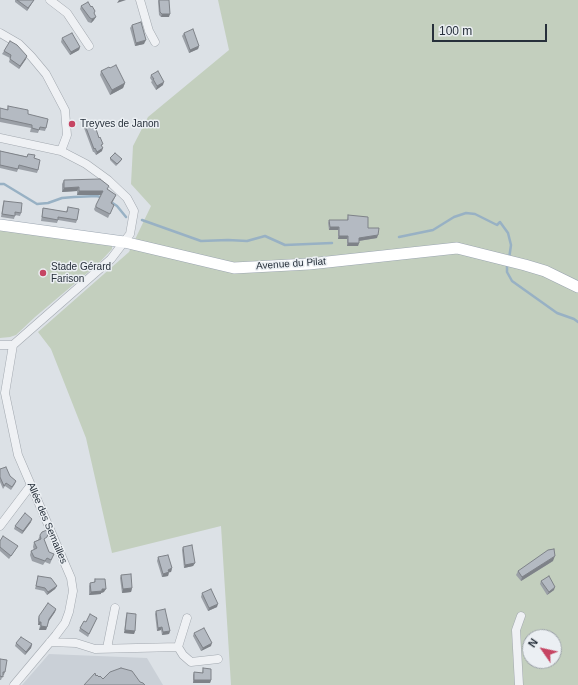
<!DOCTYPE html>
<html>
<head>
<meta charset="utf-8">
<style>
  body { margin:0 }
  #map { position:relative; width:578px; height:685px; overflow:hidden; background:#dce1e6; font-family:Helvetica,sans-serif }
  canvas { display:block }
  .north { position:absolute; left:522px; top:629px; width:40px; height:40px; box-sizing:border-box; background:#ebeff3; border:1px solid #9da3a9; border-radius:50%; rotate:304deg; font-size:11px; font-weight:700; line-height:16px; text-align:center; color:#27303b }
  .north::after { content:''; display:block; margin:auto; width:14px; height:18px; background:#c64563; clip-path:polygon(50% 0,100% 100%,50% 72%,0 100%) }
  .scale { position:absolute; left:432px; top:24px; width:115px; height:18px; box-sizing:border-box; border:2px solid #27303b; border-top:0; padding-left:5px; font-size:12px; line-height:14px; white-space:nowrap; color:#27303b; -webkit-text-stroke:3px #ebeff3; paint-order:stroke }
</style>
</head>
<body>
<div id="map">
<canvas width="578" height="685"></canvas>
<div class="north">N</div>
<div class="scale">100 m</div>
</div>
<script>
const ctx = document.querySelector('canvas').getContext('2d');
ctx.lineJoin = 'round';
function fill(path, color) { ctx.fillStyle = color; ctx.fill(path, 'evenodd'); }
const shape = rows => new Path2D(rows.map(r => 'M' + r).join(''));
function stroke(path, color, width, dash) { ctx.strokeStyle = color; ctx.lineWidth = width; ctx.lineCap = dash ? 'butt' : 'round'; ctx.setLineDash(dash || []); ctx.stroke(path); }
function write(font, color, halo, rows, align = 'center') {
  ctx.font = font + ' Helvetica,sans-serif'; ctx.lineWidth = 3; ctx.setLineDash([]); ctx.textBaseline = 'middle'; ctx.strokeStyle = halo; ctx.fillStyle = color; for (const [text, x, y, turn = 0] of rows) {
    ctx.save(); ctx.translate(x, y); ctx.rotate((+turn || 0) * Math.PI / 180); ctx.textAlign = isNaN(turn) ? turn : align; if (halo) ctx.strokeText(text, 0, 0); ctx.fillText(text, 0, 0); ctx.restore();
  }
}
fill(shape([
  [49,654,147,658,163,685,22,685]
]), '#cad0d7');
fill(shape([
  [218,0,578,0,578,685,231,685,221,526,112,553,86,438,51,349,38,332,129,252,151,206,131,184,133,146,148,117,229,50],
  [530,637,554,637,554,661,530,661],
  [0,230,112,245,112,249,99,263,35,317,16,335,10,337,0,338]
]), '#c3cfbe');
stroke(shape([
  [0,184,4,184,37,204,48,203,62,198,74,197,97,196,103,198],
  [111,202,117,206,126,217],
  [142,220,201,241,228,240,247,241,265,236,285,245,332,243],
  [399,237,433,230,454,217,466,213,475,214,497,225,500,222,508,233,511,245,509,259],
  [507,263,507,272,512,281,557,313,574,319,578,322]
]), '#98b1c4', 2.5);
const minor = shape([
  [50,0,67,13,89,46],
  [140,0,149,31,155,42],
  [0,33,19,44,31,56,46,74,65,110,67,135,61,151,86,164,108,180,127,198,134,211,130,234,111,259,13,345,0,345],
  [0,138,61,151],
  [13,345,5,393,18,455,71,578,73,591,69,612,65,623,56,635,14,685],
  [0,526,31,485],
  [50,642,76,643,95,649,178,647,183,655,191,662,218,659],
  [178,647,187,618],
  [107,648,115,608],
  [519,685,516,630,521,616]
]);
const major = shape([
  [0,225,124,242,234,268,309,264,457,248,525,265,545,271,578,287]
]);
stroke(minor, '#a2a8af', 9);
stroke(major, '#9ca6b1', 12);
stroke(minor, '#eff1f4', 8);
stroke(major, '#fff', 11);
fill(shape([
  [15,0,34,0,27,11,15,2],
  [159,0,169,0,169,17,161,17,159,15,158,1],
  [81,6,91,7,95,11,94,13,94,20,91,23,88,22,80,9],
  [132,25,144,44,135,46,130,28],
  [184,33,199,46,198,49,189,53,182,36],
  [62,38,80,47,79,50,70,55,61,42],
  [4,51,26,59,19,69,9,62,10,58,2,54],
  [110,68,125,83,123,88,110,95,100,75,101,71],
  [151,75,163,85,156,90,151,82,152,81,150,78],
  [8,106,28,114,46,128,45,131,39,130,38,133,30,132,31,128,0,122,0,108,7,110],
  [85,125,92,128,102,146,102,151,96,155,94,152,93,152,84,128],
  [0,151,34,158,38,170,37,173,18,169,17,172,0,168],
  [110,158,122,159,121,161,116,166,110,160],
  [64,180,107,189,116,195,112,204,114,205,108,218,95,211,94,209,101,195,77,195,77,191,62,192,62,184],
  [4,201,21,213,20,216,15,215,14,219,1,217,3,204],
  [68,207,77,220,76,223,58,220,57,223,41,221,43,208,66,212],
  [348,215,368,228,377,238,359,241,358,246,347,246,347,239,338,239,338,230,329,230,328,223,329,220,347,220],
  [0,469,16,481,15,484,11,490,5,486,3,489,0,482],
  [31,522,22,534,14,529,15,526],
  [40,535,45,542,49,552,54,554,50,564,45,562,43,565,32,561,30,555,31,551,34,550,33,547,34,542,38,540],
  [0,541,18,546,16,549,9,559,0,551],
  [183,547,195,563,193,566,184,568,182,550],
  [158,557,172,568,171,572,169,572,168,576,162,577,157,561],
  [553,561,521,581,516,575,518,571],
  [121,575,132,588,131,592,122,593,120,578],
  [38,576,57,586,55,589,47,595,44,591,35,589],
  [95,579,104,592,101,593,101,594,89,595,89,586,90,583,94,582],
  [541,581,554,590,547,595,540,584],
  [202,593,217,607,208,611,201,597],
  [56,609,55,612,49,621,46,630,39,630,40,625,38,625,38,619,39,616],
  [156,611,170,631,169,634,162,635,161,630,157,631,155,614],
  [127,613,135,631,134,634,124,633,126,616],
  [97,618,88,637,79,631,80,628],
  [194,633,211,646,201,651,193,636],
  [16,643,32,644,31,648,25,655,15,646],
  [0,659,5,672,4,675,3,675,1,680,0,680],
  [203,668,211,680,210,683,193,683,193,675,194,672,202,673]
]), '#9ba0a7');
fill(shape([
  [34,0,27,11,28,8],
  [119,0,126,0,117,3],
  [162,14,170,14,169,17,161,17],
  [96,17,94,20,91,23,92,19],
  [146,40,144,44,135,46,136,43],
  [199,46,198,49,189,53,190,50],
  [80,47,79,50,70,55,71,52],
  [27,56,26,59,19,69,20,66],
  [164,82,163,85,156,90,157,86],
  [125,83,123,88,110,95,112,90],
  [103,148,102,151,96,155,97,152],
  [79,187,77,191,62,192,64,188],
  [79,191,103,191,101,195,77,195],
  [330,227,339,227,338,230,329,230],
  [378,235,377,238,358,241,359,238],
  [339,236,348,236,347,239,338,239],
  [348,243,359,243,358,246,347,246],
  [32,519,31,522,22,534,23,531],
  [555,556,553,561,521,581,522,577],
  [195,563,193,566,184,568,185,565],
  [172,568,171,572,167,573,168,570],
  [169,572,168,576,162,577,163,574],
  [57,586,55,589,47,595,48,592],
  [555,587,554,590,547,595,549,592],
  [132,588,131,592,122,593,123,589],
  [102,589,106,589,104,592,101,593,101,594,89,595,91,592],
  [218,604,217,607,208,611,209,608],
  [56,609,55,612,48,622,49,619],
  [39,622,41,622,40,625,38,625],
  [41,626,47,627,46,630,39,630],
  [162,627,161,630,157,631,158,628],
  [125,630,135,631,134,634,124,633],
  [170,631,169,634,162,635,163,632],
  [212,643,211,646,201,651,203,648],
  [32,644,31,648,25,655,26,652],
  [194,680,211,680,210,683,193,683]
]), '#7e8288');
const building = shape([
  [17,0,34,0,28,8,17,0],
  [159,0,169,0,170,14,162,14,160,12,159,0],
  [88,2,91,7,92,6,95,11,94,13,96,17,92,19,90,18,81,6,88,2],
  [141,22,146,40,136,43,132,25,141,22],
  [193,29,199,46,190,50,184,33,193,29],
  [72,33,80,47,71,52,62,38,72,33],
  [10,41,17,45,27,56,20,66,10,59,11,55,4,51,10,41],
  [116,65,125,83,112,90,101,71,109,67,110,68,116,65],
  [158,71,164,82,157,86,153,79,154,79,151,75,158,71],
  [8,106,28,110,28,114,48,119,46,128,40,127,39,130,32,128,32,125,0,118,0,108,8,110,8,106],
  [90,122,92,128,95,126,99,138,100,137,103,144,101,145,103,148,97,152,95,148,94,149,85,125,90,122],
  [0,151,27,157,28,154,35,155,34,158,40,160,38,170,19,165,18,169,0,165,0,151],
  [115,153,122,159,117,164,110,158,115,153],
  [100,179,109,186,107,189,116,195,111,203,114,205,110,214,96,207,96,205,103,191,79,191,79,187,64,188,64,180,100,179],
  [4,201,22,203,21,213,15,212,15,216,2,214,4,201],
  [68,207,79,209,77,220,58,217,58,220,42,217,43,208,67,212,68,207],
  [348,215,368,217,368,228,379,228,378,235,359,238,359,243,348,243,348,236,339,236,339,227,330,227,329,220,348,220,348,215],
  [6,467,10,476,16,481,12,487,6,483,4,486,0,477,0,469,6,467],
  [25,513,32,519,23,531,15,526,25,513],
  [47,530,48,534,47,537,44,539,49,552,54,554,51,560,47,558,45,561,34,557,31,551,37,548,34,542,41,539,40,535,42,532,47,530],
  [3,536,18,546,11,556,0,547,0,541,3,536],
  [192,545,195,563,185,565,183,547,192,545],
  [554,549,555,556,522,577,518,571,548,550,554,549],
  [168,555,172,568,168,570,169,572,163,574,158,557,168,555],
  [131,574,132,588,123,589,121,575,131,574],
  [38,576,51,578,57,586,48,592,45,588,36,586,38,576],
  [549,576,555,587,549,592,541,581,549,576],
  [95,579,105,579,106,589,102,589,102,591,91,592,90,583,95,582,95,579],
  [211,589,218,604,209,608,202,593,211,589],
  [48,603,56,609,49,619,47,627,41,626,41,622,39,622,39,616,48,603],
  [165,609,170,631,163,632,162,627,158,628,156,611,165,609],
  [127,613,136,614,135,631,125,630,127,613],
  [90,614,97,618,89,634,80,628,84,621,86,622,90,614],
  [204,628,212,643,203,648,194,633,204,628],
  [21,637,32,644,26,652,16,643,21,637],
  [0,659,7,660,5,672,3,672,3,677,0,676,0,659],
  [121,668,132,671,140,682,143,683,145,685,84,685,95,673,96,676,97,675,99,677,100,676,103,679,110,672,121,668],
  [203,668,211,669,211,680,194,680,194,672,203,673,203,668]
]);
fill(building, '#b4bac2');
stroke(building, '#7e8288', 1);
for (const [x, y, r, color] of [
  [72,124,4,"#c64563"],
  [43,273,4,"#c64563"]
]) { const dot = new Path2D(); dot.arc(x, y, r, 0, 2 * Math.PI); ctx.fillStyle = color; ctx.fill(dot); stroke(dot, '#ebeff3', 1.5); }
write('10px', '#27303b', '#ebeff3', [
  ["Treyves de Janon",80,124],
  ["Stade Gérard",51,267],
  ["Farison",51,279]
], 'left');
write('10px', '#27303b', '#ebeff3', [
  ["Avenue du Pilat",291,264,-4],
  ["Allée des Semailles",47,523,67]
]);
</script>
</body>
</html>
